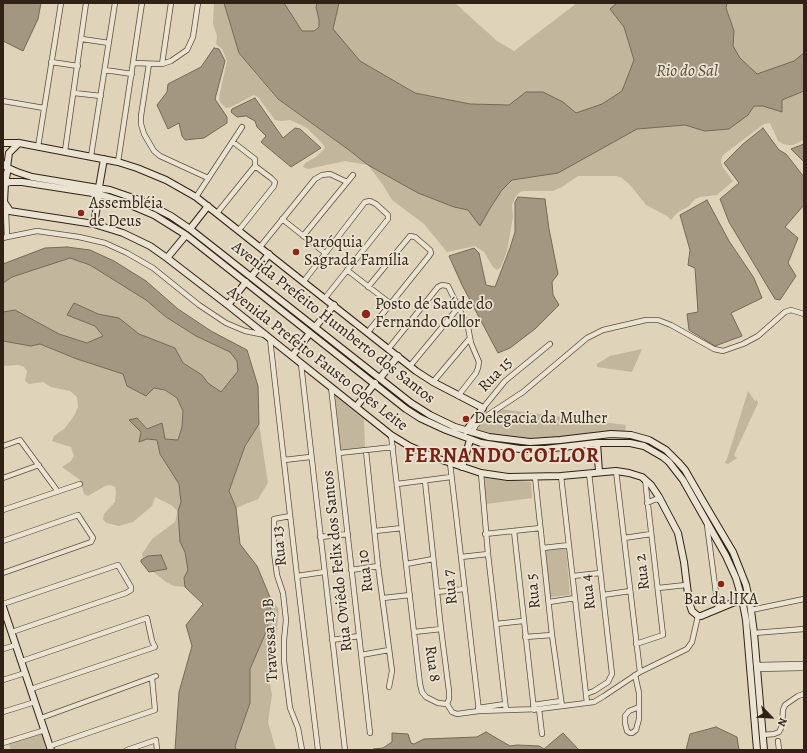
<!DOCTYPE html>
<html>
<head>
<meta charset="utf-8">
<style>
  body { margin:0 }
  #map { position:relative; width:807px; height:753px; overflow:hidden; background:#dfd4b9; font-family:Alegreya,serif }
  canvas { display:block }
  .frame { position:absolute; inset:0; border:4px solid #322115; pointer-events:none }
  .north { position:absolute; left:751px; top:697px; width:40px; height:40px; -webkit-text-stroke:3px #eae3d2; paint-order:stroke; rotate:114deg; font-size:11px; font-weight:700; line-height:16px; text-align:center; color:#322115 }
  .north::after { content:''; display:block; margin:auto; width:14px; height:18px; background:#322115; clip-path:polygon(50% 0,100% 100%,50% 72%,0 100%) }
</style>
</head>
<body>
<div id="map">
<canvas width="807" height="753"></canvas>
<div class="frame"></div>
<div class="north">N</div>
</div>
<script>
const ctx = document.querySelector('canvas').getContext('2d');
ctx.lineJoin = 'round';
function fill(path, color) { ctx.fillStyle = color; ctx.fill(path, 'evenodd'); }
const shape = rows => new Path2D(rows.map(r => 'M' + r).join(''));
function stroke(path, color, width, dash) { ctx.strokeStyle = color; ctx.lineWidth = width; ctx.lineCap = dash ? 'butt' : 'round'; ctx.setLineDash(dash || []); ctx.stroke(path); }
function write(font, color, halo, rows, align = 'center') {
  ctx.font = font + ' Alegreya,serif'; ctx.lineWidth = 3.5; ctx.setLineDash([]); ctx.textBaseline = 'middle'; ctx.strokeStyle = halo; ctx.fillStyle = color; for (const [text, x, y, turn = 0] of rows) {
    ctx.save(); ctx.translate(x, y); ctx.rotate((+turn || 0) * Math.PI / 180); ctx.textAlign = isNaN(turn) ? turn : align; if (halo) ctx.strokeText(text, 0, 0); ctx.fillText(text, 0, 0); ctx.restore();
  }
}
fill(shape([
  [214,3,224,3,239,53,277,99,349,150,368,165,451,100,415,93,359,61,333,29,339,3,455,3,497,41,514,51,577,3,804,3,804,140,793,145,788,145,783,144,778,141,770,123,764,124,723,155,721,160,722,166,733,181,717,195,700,197,695,199,688,207,678,212,671,220,667,216,646,205,631,186,622,178,617,176,578,176,562,187,553,191,525,191,520,192,516,196,512,205,513,217,507,251,501,267,497,270,493,267,484,252,475,246,447,252,424,224,392,200,383,185,368,165,345,161,308,169,303,167,305,163,316,157,325,148,323,144,307,128,299,124,290,120,281,121,275,120,258,97,254,95,231,107,226,108,220,102,219,97,227,61,222,49,216,44,217,36,213,24],
  [284,3,317,3,316,7,319,20,319,27,314,31,301,31],
  [70,258,90,265,146,300,166,317,196,336,230,352,237,361,238,371,221,392,208,383,202,375,183,363,175,348,139,334,119,318,98,314,74,303,67,315,95,326,103,336,87,343,59,334,15,310,3,312,3,283,12,277],
  [3,341,31,346,40,344,77,359,123,374,127,386,154,388,165,390,177,398,183,411,182,427,178,440,165,439,141,432,139,441,147,439,157,440,160,454,179,484,181,502,178,511,180,542,185,552,188,570,184,578,185,587,174,586,166,582,146,566,144,563,142,554,152,539,175,522,178,511,171,505,155,497,152,506,133,522,119,526,106,523,103,519,104,514,115,502,116,492,115,487,110,485,105,486,88,496,84,494,80,480,62,467,71,461,74,456,71,447,52,441,54,436,64,429,74,416,78,407,77,397,70,391,51,387,43,382,29,384,25,381,27,371,24,367,19,365,3,366],
  [642,349,632,372,597,367,597,364,610,356],
  [748,391,755,401,757,400,758,403,734,455,737,458,728,464,725,463,725,461,726,461,727,459],
  [335,396,364,419,365,448,340,451],
  [500,409,626,425,625,432,531,440,494,436,475,430,471,428],
  [259,424,268,483,258,499,236,508,229,491,245,446],
  [484,478,531,482,532,498,486,504],
  [566,548,570,595,550,597,545,550],
  [272,602,275,604,279,609,275,646,268,671,272,695,268,722,276,750,236,750,235,746,250,703,250,669,267,630],
  [42,733,47,750,11,750,8,743]
]), '#c2b69d');
const water = shape([
  [3,3,41,3,38,19,23,51,3,41,3,3],
  [224,3,284,3,302,31,314,31,319,27,319,20,316,7,317,3,339,3,333,29,360,61,415,93,470,104,509,105,526,92,543,92,563,102,576,113,602,104,622,91,634,60,624,27,610,9,617,3,727,3,726,8,734,31,733,46,740,58,757,74,794,61,804,53,804,91,782,100,782,112,763,106,754,106,748,115,729,129,705,131,685,125,637,129,558,173,512,180,502,190,489,210,480,226,468,210,454,207,418,193,368,165,349,150,278,99,239,53,224,3],
  [214,48,219,49,225,61,215,99,227,117,227,123,204,138,185,140,182,136,179,123,168,129,157,105,167,92,168,84,201,67,214,48],
  [255,98,283,138,295,128,300,129,321,148,291,167,261,142,266,136,257,127,255,121,246,116,237,117,231,112,232,109,255,98],
  [763,128,779,150,786,154,804,177,804,205,785,227,798,238,788,263,796,276,780,300,775,299,729,222,720,199,739,183,724,163,743,144,763,128],
  [804,144,804,162,791,149,804,144],
  [518,197,545,199,549,229,558,274,552,282,553,295,559,305,535,329,510,348,498,353,462,285,449,256,474,248,479,253,486,285,495,287,510,248,515,232,515,202,518,197],
  [707,200,729,241,754,278,762,298,731,313,742,336,715,346,689,330,687,314,698,312,695,268,688,265,690,250,680,215,707,200],
  [67,247,90,250,114,261,146,281,178,309,211,331,247,350,258,386,259,424,245,446,229,491,236,508,240,544,257,566,272,602,267,630,250,669,250,703,235,746,236,750,175,750,179,692,192,646,186,625,203,604,185,587,184,578,188,570,185,552,180,542,178,511,181,502,179,484,160,454,157,440,147,439,139,442,141,432,129,420,137,418,147,429,162,423,165,439,178,440,182,427,183,411,177,398,165,390,154,388,146,396,127,386,123,374,77,359,40,344,31,346,3,341,3,312,15,310,59,334,87,343,103,336,95,326,67,315,74,303,98,314,119,318,139,334,175,348,183,363,202,375,208,383,221,392,238,371,237,361,230,352,196,336,166,317,146,300,90,265,70,258,12,277,3,283,3,264,45,248,67,247],
  [161,555,167,569,149,572,141,562,141,560,148,556,161,555],
  [716,727,737,737,739,750,686,750,690,734,716,727],
  [486,732,510,746,517,745,539,746,544,749,563,733,579,750,373,750,373,749,383,748,392,742,392,733,408,734,411,743,414,744,424,739,477,737,486,732]
]);
fill(water, '#a49781');
stroke(water, '#766856', 1);
const street = shape([
  [82,39,109,43],
  [51,62,78,66],
  [134,63,162,64,171,61,187,50,193,37,198,3],
  [149,64,141,116,141,124,144,134,154,151,160,156,208,178],
  [162,64,171,3],
  [105,70,132,74],
  [74,93,101,96],
  [3,101,44,108],
  [233,142,255,159,255,166],
  [38,147,61,3],
  [65,151,86,3],
  [91,156,115,3],
  [118,162,142,3],
  [196,197,242,127],
  [217,213,255,166,271,178,275,182,274,186,239,230],
  [282,219,325,253],
  [303,236,353,175],
  [7,237,37,231,79,237,105,243,127,253,153,268,199,305,226,323,245,331,265,335],
  [3,238,7,237,6,211],
  [260,247,315,179,322,175,330,174,347,182],
  [347,270,391,304],
  [304,281,365,202,370,201,376,204,388,215,388,219,325,298],
  [368,332,429,256,431,253,430,250,415,237,410,236,368,287],
  [270,339,297,576,318,750],
  [389,348,438,287,442,285,448,286,468,327,471,343,479,362,478,368,476,373,458,396],
  [301,364,345,750],
  [410,366,458,308],
  [433,382,470,338],
  [331,387,370,733],
  [483,408,505,381,550,344],
  [472,433,476,425,485,417,523,392,587,338,603,330,646,320,658,320,671,325,714,349,723,351,743,344,758,336,785,312,791,310,804,314],
  [391,435,420,684,422,692,426,697,438,703,447,704],
  [3,446,20,440,56,489,56,492],
  [366,451,378,566,392,671,389,687],
  [339,453,393,447],
  [284,460,310,457],
  [450,463,479,711],
  [616,471,640,672],
  [481,473,488,554,506,710],
  [561,476,587,703],
  [535,477,552,635,562,706],
  [3,478,39,465],
  [425,481,441,629,449,691,449,699,447,704],
  [397,484,451,477],
  [647,503,656,499,661,501],
  [3,510,80,484],
  [290,516,274,519,274,552,277,575,283,593,286,620,284,640,284,661,290,708,298,728,302,750],
  [707,525,718,608],
  [375,531,402,528],
  [514,531,534,710],
  [485,534,540,528],
  [320,537,348,534],
  [624,538,651,534],
  [3,541,78,515,93,538,91,542,3,573],
  [543,548,569,545],
  [461,557,488,554],
  [406,564,433,559],
  [351,570,378,566],
  [297,576,324,572],
  [573,576,600,573],
  [658,588,686,585],
  [437,592,464,589],
  [603,595,630,591],
  [383,598,410,595],
  [549,602,575,598],
  [3,604,118,565,131,587,131,590,126,593,12,632],
  [751,610,804,599],
  [496,624,523,621],
  [414,632,441,629],
  [754,633,804,629],
  [525,637,552,635],
  [332,640,359,636],
  [636,644,663,635,645,479],
  [3,649,16,645],
  [361,655,389,650],
  [22,661,147,618,152,641,155,647,31,689],
  [756,665,804,664],
  [757,669,801,668,804,667],
  [635,675,639,693,639,719,636,730,632,733,630,733,627,731,625,723,625,716,629,711,639,707],
  [3,680,25,673],
  [586,694,594,691,608,682,612,674,589,473],
  [447,704,452,712,457,714,479,711,539,709,594,702,604,696,640,672,687,649,692,642,698,616],
  [533,705,561,701],
  [478,708,505,704],
  [539,709,542,734],
  [3,712,35,702],
  [41,718,156,676],
  [763,735,774,734,779,732,782,726,783,710,785,705,798,696,804,694],
  [778,741,779,750],
  [3,743,45,730],
  [50,746,155,710,152,678],
  [127,750,156,740,157,750]
]);
const secondary = shape([
  [3,143,19,143,118,162,137,168,166,180,196,197,416,371,433,382,483,408,466,431],
  [3,164,8,168,5,183],
  [7,167,9,153,19,143],
  [8,168,17,172,32,177,110,190,142,201,171,216,190,229,411,403,430,415,455,427,489,437,530,442,560,440,611,434,631,435,649,440,666,450,678,462,685,470,704,503,733,552,746,585,750,603,754,633,764,750],
  [5,183,4,202,10,211],
  [3,184,10,182,22,182,99,194,121,201,154,215,186,235,406,409,420,418,446,430,481,443,520,449,545,449,597,443,630,443,644,446,663,457,669,462,683,480,726,556,736,578,742,599,746,620,757,750],
  [99,187,104,159],
  [3,210,94,224,123,233,150,246,167,258,228,305,391,435,409,446,433,457,481,473,508,477,561,476,616,471,629,473,642,477,651,485,659,497,678,533,684,562,689,602,692,611,698,616,701,616,742,599],
  [94,224,99,194],
  [190,229,208,206],
  [167,258,186,235],
  [251,277,269,254],
  [228,305,246,282],
  [315,327,334,305],
  [292,356,310,333],
  [380,378,398,356],
  [356,407,375,383],
  [597,443,599,472],
  [462,467,470,440],
  [3,607,51,750]
]);
stroke(street, '#5d4e3e', 6);
stroke(secondary, '#322115', 8);
stroke(street, '#eae3d2', 4.5);
stroke(secondary, '#eae3d2', 6);
for (const [x, y, r, color] of [
  [81,213,4,"#8f2418"],
  [296,252,4,"#8f2418"],
  [366,314,5,"#8f2418"],
  [466,419,4,"#8f2418"],
  [721,584,4,"#8f2418"]
]) { const dot = new Path2D(); dot.arc(x, y, r, 0, 2 * Math.PI); ctx.fillStyle = color; ctx.fill(dot); stroke(dot, '#eae3d2', 1.5); }
write('16px', '#322115', '#eae3d2', [
  ["Assembléia",89,204],
  ["de Deus",89,222],
  ["Paróquia",304,243],
  ["Sagrada Família",304,261],
  ["Posto de Saúde do",375,305],
  ["Fernando Collor",375,323],
  ["Delegacia da Mulher",474,419],
  ["Bar da lIKA",721,600,"center"]
], 'left');
write('16px', '#322115', '#eae3d2', [
  ["Avenida Prefeito Humberto dos Santos",333,323,38],
  ["Avenida Prefeito Fausto Goes Leite",317,359,38],
  ["Rua 15",496,375,-46],
  ["Rua 13",280,546,-96],
  ["Rua Oviêdo Felix dos Santos",338,561,-96],
  ["Rua 10",366,571,-97],
  ["Rua 2",643,572,-97],
  ["Rua 7",451,587,-96],
  ["Rua 5",534,591,-96],
  ["Rua 4",589,592,-97],
  ["Travessa 13 B",271,640,-93],
  ["Rua 8",432,664,82]
]);
write('italic 17px', '#5a4a3b', '#eae3d2', [
  ["Rio do Sal",687,72]
]);
ctx.letterSpacing = '1px';
write('bold 20px', '#7a1f14', '#eae3d2', [
  ["FERNANDO COLLOR",502,457]
]);
ctx.letterSpacing = '0px';
</script>
</body>
</html>
